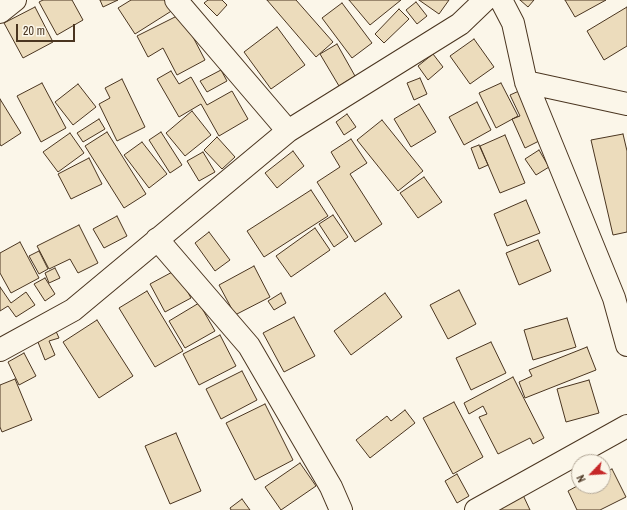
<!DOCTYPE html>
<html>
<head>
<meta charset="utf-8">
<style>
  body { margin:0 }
  #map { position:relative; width:627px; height:510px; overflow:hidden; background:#fbf6e9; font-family:"Archivo Narrow",sans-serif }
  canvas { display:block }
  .north { position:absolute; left:571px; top:454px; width:40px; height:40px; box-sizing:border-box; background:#fbf6e9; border:1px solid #b4a999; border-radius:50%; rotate:245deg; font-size:11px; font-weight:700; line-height:16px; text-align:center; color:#4a3520 }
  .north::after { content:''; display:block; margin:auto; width:14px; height:18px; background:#c62828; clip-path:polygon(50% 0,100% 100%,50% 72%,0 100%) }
  .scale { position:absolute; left:16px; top:24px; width:59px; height:18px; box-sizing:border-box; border:2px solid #4a3520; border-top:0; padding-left:5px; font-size:12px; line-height:14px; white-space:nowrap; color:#4a3520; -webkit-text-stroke:3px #fbf6e9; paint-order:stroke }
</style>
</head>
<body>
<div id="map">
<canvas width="627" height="510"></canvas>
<div class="north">N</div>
<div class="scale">20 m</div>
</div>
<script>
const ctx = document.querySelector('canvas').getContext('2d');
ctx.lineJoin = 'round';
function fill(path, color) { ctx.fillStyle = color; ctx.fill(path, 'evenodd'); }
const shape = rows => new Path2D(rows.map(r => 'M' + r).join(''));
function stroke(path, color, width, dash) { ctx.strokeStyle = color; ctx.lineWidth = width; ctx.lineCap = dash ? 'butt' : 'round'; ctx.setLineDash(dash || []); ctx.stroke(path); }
const building = shape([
  [43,0,72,0,83,20,57,35,39,2,43,0],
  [100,0,118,0,103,7,100,0],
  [131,0,167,0,173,10,135,34,118,8,131,0],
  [208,0,222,0,227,5,217,16,204,3,208,0],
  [267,0,296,0,333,42,316,57,267,0],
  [349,0,401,0,370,25,349,0],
  [419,0,449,0,439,14,419,0],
  [520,0,534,0,528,7,520,0],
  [565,0,606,0,575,17,565,0],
  [416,2,427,16,417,24,406,10,416,2],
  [342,3,372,43,352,58,322,18,342,3],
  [35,7,53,42,23,58,4,23,35,7],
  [627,7,627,46,604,60,587,31,627,7],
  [399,9,409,19,384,43,375,34,399,9],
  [181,14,205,60,177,75,163,48,148,57,137,36,181,14],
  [277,27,305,65,271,89,244,52,277,27],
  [474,39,494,67,470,84,450,56,474,39],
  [337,44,355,76,339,86,320,54,337,44],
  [433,54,443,67,428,80,418,66,433,54],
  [221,70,227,81,207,92,200,81,221,70],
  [171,71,179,84,191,77,207,105,232,91,248,119,219,136,201,104,179,117,157,79,171,71],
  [420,78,427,94,414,100,407,83,420,78],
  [122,79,145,127,117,141,99,104,110,98,105,88,122,79],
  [42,83,66,128,41,142,17,96,42,83],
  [501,83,518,116,496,128,479,93,501,83],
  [78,84,96,107,73,125,55,102,78,84],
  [519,91,541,140,525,148,512,119,520,116,510,95,519,91],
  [0,99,21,133,1,146,0,144,0,99],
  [477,102,491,130,464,145,449,117,477,102],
  [419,104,436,132,411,147,394,119,419,104],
  [192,111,211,135,185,156,166,133,192,111],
  [347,114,356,127,344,135,336,122,347,114],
  [99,119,105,129,83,142,77,133,99,119],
  [382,120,423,171,398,191,357,140,382,120],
  [107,132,146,194,124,208,85,146,107,132],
  [161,132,182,165,170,173,149,140,161,132],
  [70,133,84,153,58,172,43,152,70,133],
  [623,134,627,151,627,232,613,235,591,140,623,134],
  [505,135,525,183,500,193,480,146,505,135],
  [217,137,235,157,222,169,204,150,217,137],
  [351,139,367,163,350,174,382,224,355,242,317,182,340,167,331,152,351,139],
  [142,142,167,174,149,188,124,155,142,142],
  [479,145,488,165,479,169,471,148,479,145],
  [539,150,549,167,536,175,525,159,539,150],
  [293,151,304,166,277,188,265,173,293,151],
  [203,152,215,172,199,181,187,161,203,152],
  [89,158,102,184,71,199,58,174,89,158],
  [424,177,442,202,418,218,400,193,424,177],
  [311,190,328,216,264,257,247,231,311,190],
  [526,200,540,233,507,246,494,214,526,200],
  [333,215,348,237,334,247,319,224,333,215],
  [117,216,127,236,104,248,93,229,117,216],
  [79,225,98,263,78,273,70,259,49,269,37,246,79,225],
  [315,228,330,250,291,277,276,256,315,228],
  [209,232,230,260,215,271,195,243,209,232],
  [538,240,551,271,519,285,506,253,538,240],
  [20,242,39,278,11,293,0,273,0,253,20,242],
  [39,251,48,269,39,274,29,256,39,251],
  [254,266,270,297,235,315,219,285,254,266],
  [55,268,60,278,49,283,45,273,55,268],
  [176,270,191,298,165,312,150,284,176,270],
  [45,278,55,294,45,301,34,284,45,278],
  [0,287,11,303,26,292,35,305,16,317,8,306,0,311,0,287],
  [459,290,476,324,448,339,430,305,459,290],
  [147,291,183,351,155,367,119,308,147,291],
  [281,293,286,303,274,310,268,301,281,293],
  [385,293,402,317,351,355,334,331,385,293],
  [199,303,215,331,185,348,169,321,199,303],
  [294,317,315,356,284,372,263,333,294,317],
  [567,318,576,347,533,360,524,330,567,318],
  [97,320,133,376,99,398,63,342,97,320],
  [55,329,59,338,49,341,55,355,45,360,36,337,55,329],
  [220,335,236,366,199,385,183,354,220,335],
  [491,342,506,373,471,390,456,358,491,342],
  [587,347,596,370,525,398,519,382,532,376,529,370,587,347],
  [24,353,36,376,19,385,8,362,24,353],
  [242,371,257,400,221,419,206,389,242,371],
  [513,377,544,438,533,444,530,438,498,454,479,417,487,414,483,406,469,414,464,403,513,377],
  [15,379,32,420,2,432,0,427,0,385,15,379],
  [589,380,599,413,566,422,557,389,589,380],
  [454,402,483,457,453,474,423,418,454,402],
  [265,404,293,460,255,480,226,423,265,404],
  [405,410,415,423,370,458,356,440,387,416,391,421,405,410],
  [176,433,201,491,170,504,145,446,176,433],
  [300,463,316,486,281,510,265,487,300,463],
  [612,469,626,497,600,510,577,510,568,491,579,485,603,486,603,473,612,469],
  [457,474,469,496,457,503,445,481,457,474],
  [523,495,530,510,493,510,523,495],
  [242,499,250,510,231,510,230,508,242,499]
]);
fill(building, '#ecdcbc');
stroke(building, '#4a3520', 1);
const minor = shape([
  [176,0,288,131],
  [501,0,513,23,526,82,614,298,627,345],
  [0,12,15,0],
  [526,82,627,104],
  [157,239,249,346,331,487,341,510],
  [0,350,73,310,288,131,460,24,485,0],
  [476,510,627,426]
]);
stroke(minor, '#4a3520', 24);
stroke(minor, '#fbf6e9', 22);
</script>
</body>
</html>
